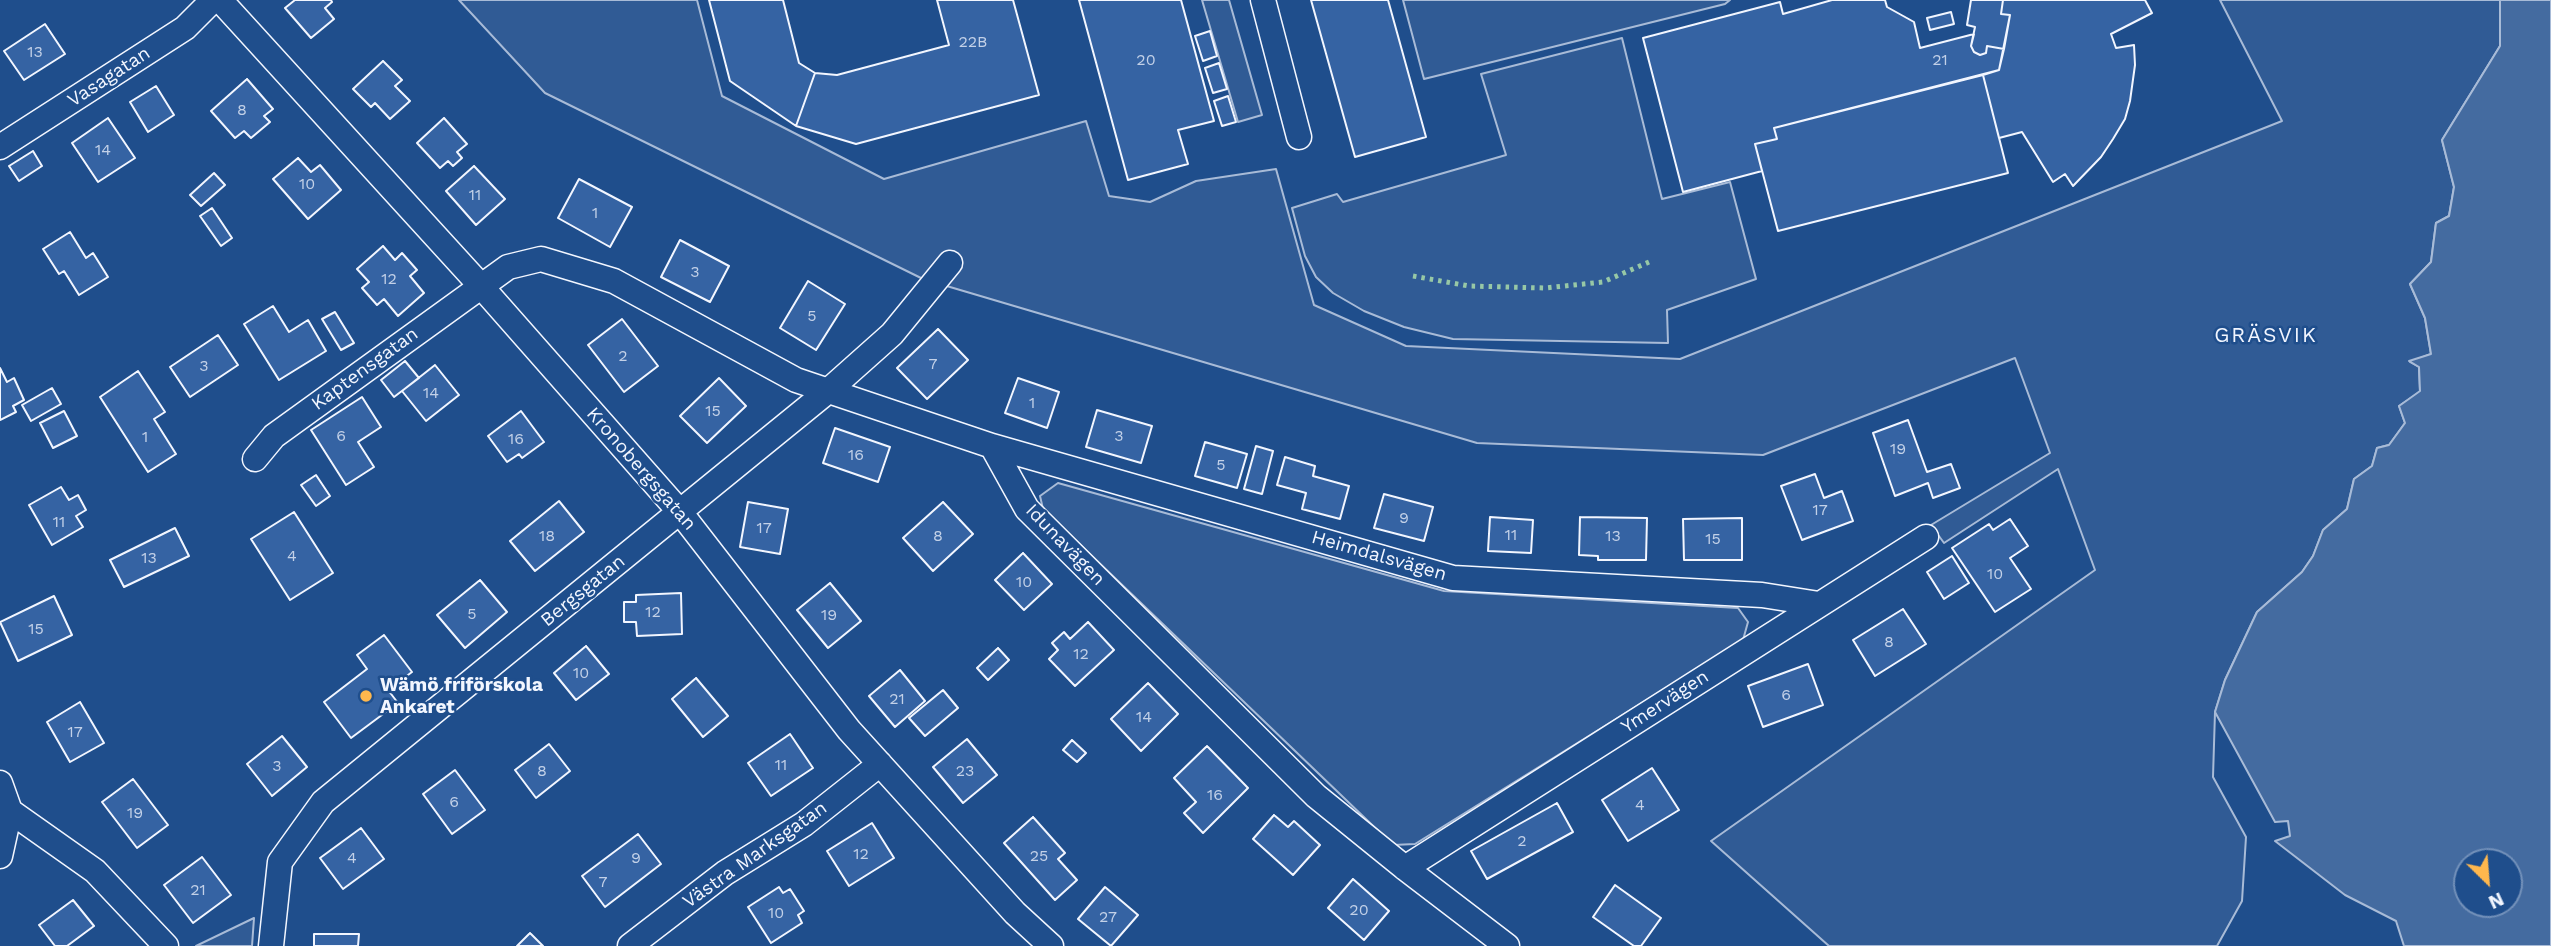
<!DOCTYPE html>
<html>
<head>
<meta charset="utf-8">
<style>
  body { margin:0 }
  #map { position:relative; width:2551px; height:946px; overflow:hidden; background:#1f4e8c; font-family:"Work Sans",sans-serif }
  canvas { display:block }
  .north { position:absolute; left:2453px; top:848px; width:70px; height:70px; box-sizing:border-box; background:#1f4e8c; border:2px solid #7391ba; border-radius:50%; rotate:155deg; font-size:19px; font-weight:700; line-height:28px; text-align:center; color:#f2f6ff }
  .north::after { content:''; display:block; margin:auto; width:24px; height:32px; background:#ffb74d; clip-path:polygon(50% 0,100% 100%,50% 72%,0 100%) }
</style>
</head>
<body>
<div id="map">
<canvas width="2551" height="946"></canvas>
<div class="north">N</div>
</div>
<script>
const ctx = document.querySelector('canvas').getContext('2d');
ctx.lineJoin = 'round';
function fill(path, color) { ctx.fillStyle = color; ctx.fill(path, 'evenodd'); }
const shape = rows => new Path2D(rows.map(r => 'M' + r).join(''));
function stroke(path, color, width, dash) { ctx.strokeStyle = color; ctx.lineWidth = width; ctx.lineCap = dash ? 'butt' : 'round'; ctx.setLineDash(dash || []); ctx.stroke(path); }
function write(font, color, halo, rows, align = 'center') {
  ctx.font = font + ' "Work Sans",sans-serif'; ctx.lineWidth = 5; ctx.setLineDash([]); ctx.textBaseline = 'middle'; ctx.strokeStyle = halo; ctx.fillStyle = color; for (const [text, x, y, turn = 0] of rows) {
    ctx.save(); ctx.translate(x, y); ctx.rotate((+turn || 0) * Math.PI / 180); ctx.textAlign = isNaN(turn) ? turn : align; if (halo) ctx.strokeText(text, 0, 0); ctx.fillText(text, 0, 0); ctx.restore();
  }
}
const built = shape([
  [459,0,697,0,722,96,884,179,1086,121,1109,196,1150,202,1196,181,1276,169,1314,305,1406,346,1680,359,2282,121,2220,0,2500,0,2501,25,2500,46,2442,140,2454,187,2449,216,2436,223,2431,262,2410,284,2425,318,2431,354,2410,362,2419,367,2420,392,2399,406,2405,423,2389,445,2377,448,2372,466,2354,479,2347,509,2323,530,2313,556,2302,572,2257,612,2225,680,2215,712,2213,777,2246,837,2242,901,2217,946,1829,946,1711,841,2095,570,2058,469,1944,543,1931,525,2050,453,2015,358,1763,455,1477,443,923,279,545,93,459,0],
  [1202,0,1229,0,1262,115,1238,122,1202,0],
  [1403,0,1730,0,1725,4,1424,79,1403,0],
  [1622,38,1662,199,1730,182,1756,279,1667,310,1668,343,1453,339,1404,327,1364,311,1333,293,1316,277,1305,256,1292,208,1337,194,1343,202,1506,155,1481,74,1622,38],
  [1058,483,1444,591,1738,608,1748,622,1743,640,1415,844,1393,845,1043,509,1040,496,1058,483],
  [254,918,252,946,196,946,254,918]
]);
fill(built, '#305b95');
stroke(built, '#a8bbd7', 2);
const water = shape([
  [2500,0,2551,0,2551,946,2404,946,2396,921,2345,895,2275,841,2290,836,2288,821,2275,822,2215,712,2225,680,2257,612,2302,572,2313,556,2323,530,2347,509,2354,479,2372,466,2377,448,2389,445,2405,423,2399,406,2420,391,2419,367,2409,361,2431,354,2425,318,2410,284,2431,262,2436,223,2449,216,2454,187,2442,140,2500,46,2500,0],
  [2467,862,2509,862,2509,904,2467,904,2467,862]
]);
fill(water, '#446ba0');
stroke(water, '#a8bbd7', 2);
const building = shape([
  [295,0,331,0,332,2,325,8,334,19,311,38,285,8,295,0],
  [709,0,783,0,799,63,815,73,796,126,730,81,709,0],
  [937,0,1013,0,1039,95,856,144,796,126,815,73,837,75,949,45,937,0],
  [1079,0,1181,0,1214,121,1178,130,1188,164,1128,180,1079,0],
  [1311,0,1388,0,1426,137,1355,157,1311,0],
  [1832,0,1885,0,1887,7,1914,22,1920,48,1974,34,1971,46,1974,52,1980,55,1986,53,1987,46,2004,49,1999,70,1774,128,1777,139,1755,144,1762,171,1683,192,1643,38,1780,2,1783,14,1832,0],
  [1971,0,2003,0,2001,14,2010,15,2004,49,1987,46,1986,53,1980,55,1974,52,1971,46,1975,27,1967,25,1971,0],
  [2003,0,2145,0,2152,13,2111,34,2116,48,2134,45,2135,65,2130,101,2125,119,2113,139,2101,157,2073,186,2065,174,2053,182,2022,132,1999,138,1983,75,1999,70,2010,15,2001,14,2003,0],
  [1951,12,1954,24,1930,30,1927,18,1951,12],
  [45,24,65,54,24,80,4,51,45,24],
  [1210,31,1217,56,1203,61,1195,36,1210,31],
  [383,61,402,80,395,86,410,101,390,119,375,103,371,107,353,89,383,61],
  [1219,63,1227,89,1213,93,1205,68,1219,63],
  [1983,75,2008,173,1778,231,1755,144,1777,139,1774,128,1983,75],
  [247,79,273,109,264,116,270,122,251,138,244,131,235,138,211,111,247,79],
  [156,86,174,115,148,132,130,102,156,86],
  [1228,96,1236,122,1222,126,1214,101,1228,96],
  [108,118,135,158,98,182,72,143,108,118],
  [444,118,467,144,457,152,462,158,453,166,448,161,440,168,417,143,444,118],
  [33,151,42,166,19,181,9,166,33,151],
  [298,158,311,172,320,165,341,190,308,219,273,179,298,158],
  [474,166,505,199,476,225,446,191,474,166],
  [214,173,225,185,201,206,190,195,214,173],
  [579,179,632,207,610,247,558,218,579,179],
  [212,208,232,238,221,246,200,216,212,208],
  [70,232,86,258,93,253,108,277,79,295,64,271,59,274,43,249,70,232],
  [680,240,729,266,710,302,661,277,680,240],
  [383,246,395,260,402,253,417,270,410,276,424,293,398,316,384,299,377,305,362,288,369,282,357,269,383,246],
  [808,281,845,304,816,350,780,328,808,281],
  [273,306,289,332,308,320,326,351,279,380,244,324,273,306],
  [335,312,354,343,341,350,322,319,335,312],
  [622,319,658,366,624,392,588,345,622,319],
  [938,329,968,360,927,399,897,368,938,329],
  [218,335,238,365,190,397,170,367,218,335],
  [405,361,419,378,394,397,381,380,405,361],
  [435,365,459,395,426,421,402,391,435,365],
  [0,368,7,382,14,378,24,400,13,406,16,412,0,420,0,368],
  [138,371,165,412,154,419,176,454,148,472,100,397,138,371],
  [719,378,746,406,707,443,680,416,719,378],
  [1018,378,1059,392,1047,428,1005,413,1018,378],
  [52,388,61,404,31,421,22,405,52,388],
  [362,397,381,427,358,442,374,467,346,485,311,430,362,397],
  [1097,410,1152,426,1141,463,1086,447,1097,410],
  [64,411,77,436,53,448,40,423,64,411],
  [521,411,544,442,522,458,519,454,507,462,488,436,521,411],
  [1908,420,1927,472,1951,464,1960,488,1933,498,1928,483,1895,496,1873,433,1908,420],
  [835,428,890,447,878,482,823,463,835,428],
  [1205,442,1247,454,1237,488,1195,476,1205,442],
  [1256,446,1273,451,1262,494,1244,489,1256,446],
  [1285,457,1315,466,1313,476,1349,486,1340,519,1302,509,1306,493,1277,485,1285,457],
  [1815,474,1824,498,1842,491,1853,521,1802,540,1781,486,1815,474],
  [316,475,330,496,316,506,301,485,316,475],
  [61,487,69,500,78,495,86,510,76,516,83,527,52,545,29,505,61,487],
  [1384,494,1433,507,1424,541,1374,528,1384,494],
  [559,501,584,532,535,571,510,541,559,501],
  [748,502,788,509,780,554,740,547,748,502],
  [943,502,973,534,933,571,903,538,943,502],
  [294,512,333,573,290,600,251,539,294,512],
  [1490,517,1533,520,1531,553,1488,551,1490,517],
  [1580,517,1647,518,1646,560,1598,560,1598,556,1579,555,1580,517],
  [1742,518,1742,560,1684,560,1683,519,1742,518],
  [2010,519,2028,546,2010,558,2031,589,1995,612,1952,548,1989,524,1993,530,2010,519],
  [175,528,189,556,124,587,110,560,175,528],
  [1023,553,1052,584,1024,610,995,580,1023,553],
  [1952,556,1969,583,1944,599,1927,572,1952,556],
  [480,580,507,612,465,648,437,615,480,580],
  [830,583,861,621,828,648,797,610,830,583],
  [681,593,682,634,637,636,636,622,624,622,624,602,636,602,636,595,681,593],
  [54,596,72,635,18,661,0,622,54,596],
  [1903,609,1926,644,1875,676,1853,640,1903,609],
  [1088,622,1114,650,1075,686,1049,659,1058,650,1052,643,1064,632,1070,639,1088,622],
  [384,635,412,672,388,690,398,703,351,738,324,702,367,669,357,655,384,635],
  [586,646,609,674,576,700,554,673,586,646],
  [998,648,1009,660,988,680,977,668,998,648],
  [1808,664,1823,705,1763,727,1748,686,1808,664],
  [900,670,925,701,895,727,869,696,900,670],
  [696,678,728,716,703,737,672,699,696,678],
  [1148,683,1178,714,1141,751,1111,719,1148,683],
  [943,690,958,708,925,736,909,718,943,690],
  [80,702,104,743,70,762,47,722,80,702],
  [790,734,813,768,771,796,748,763,790,734],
  [282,736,307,767,272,796,247,764,282,736],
  [967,739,997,775,963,803,933,767,967,739],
  [1072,740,1086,753,1077,762,1063,750,1072,740],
  [549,744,570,771,536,798,515,770,549,744],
  [1207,746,1248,788,1203,833,1184,813,1196,802,1174,778,1207,746],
  [1652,768,1679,810,1628,841,1602,800,1652,768],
  [455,770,485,810,452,834,423,794,455,770],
  [133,779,168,825,137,848,102,802,133,779],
  [1557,803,1573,832,1487,879,1471,851,1557,803],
  [1274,815,1288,827,1294,821,1320,845,1293,875,1253,839,1274,815],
  [1033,817,1065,853,1058,859,1077,880,1055,900,1004,843,1033,817],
  [872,823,894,858,849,886,827,851,872,823],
  [361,828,384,859,343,889,320,858,361,828],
  [638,834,661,864,605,907,582,876,638,834],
  [202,857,231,895,193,923,164,885,202,857],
  [1353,879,1389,911,1364,940,1328,908,1353,879],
  [1615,885,1661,918,1641,946,1634,946,1593,917,1615,885],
  [779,887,783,893,790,889,804,911,798,915,802,923,771,943,748,907,779,887],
  [1105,887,1138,915,1111,946,1078,919,1105,887],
  [73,900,94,926,67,946,55,946,39,925,73,900],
  [530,933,543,946,517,946,530,933],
  [314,934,359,934,358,946,314,946,314,934]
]);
fill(building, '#3563a3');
stroke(building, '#f2f6ff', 2);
const minor = shape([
  [220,0,480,285,680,512,849,730,1015,913,1051,946],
  [1263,0,1299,137],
  [0,147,185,28,213,0],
  [992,446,1453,578,1762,595,1819,604],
  [255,459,274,436,508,267,541,259,614,281,796,380,992,446,1027,509,1316,796,1405,868,1507,946],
  [0,783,10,811,95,871,166,946],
  [0,856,10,811],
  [1405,868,1926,537],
  [271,946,280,862,323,802,828,391,892,334,950,263],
  [630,946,725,873,804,824,880,764]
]);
stroke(minor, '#f2f6ff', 27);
stroke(minor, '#1f4e8c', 24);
stroke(shape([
  [1413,276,1469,286,1545,288,1603,282,1649,262]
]), '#97c8a6', 5, [3.5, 5]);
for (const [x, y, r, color] of [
  [366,696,7,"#ffb74d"]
]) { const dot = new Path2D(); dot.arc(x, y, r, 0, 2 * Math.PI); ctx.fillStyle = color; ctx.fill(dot); stroke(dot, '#1f4e8c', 2.5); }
write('16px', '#c3d1e8', null, [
  ["22B",973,42],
  ["13",35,52],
  ["20",1146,60],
  ["21",1940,60],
  ["8",242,110],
  ["14",103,150],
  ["10",307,184],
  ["11",475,195],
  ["1",595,213],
  ["3",695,272],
  ["12",389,279],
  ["5",812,316],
  ["2",623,356],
  ["7",933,364],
  ["3",204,366],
  ["14",431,393],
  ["1",1032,403],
  ["15",713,411],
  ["6",341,436],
  ["3",1119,436],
  ["1",145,437],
  ["16",516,439],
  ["19",1898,449],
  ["16",856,455],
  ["5",1221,465],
  ["17",1820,510],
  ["9",1404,518],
  ["11",59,522],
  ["17",764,528],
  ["11",1511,535],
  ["18",547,536],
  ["8",938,536],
  ["13",1613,536],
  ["15",1713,539],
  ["4",292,556],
  ["13",149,558],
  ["10",1995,574],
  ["10",1024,582],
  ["12",653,612],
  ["5",472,614],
  ["19",829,615],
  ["15",36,629],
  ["8",1889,642],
  ["12",1081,654],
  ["10",581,673],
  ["6",1786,695],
  ["21",897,699],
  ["14",1144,717],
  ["17",75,732],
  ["11",781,765],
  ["3",277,766],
  ["8",542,771],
  ["23",965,771],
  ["16",1215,795],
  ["6",454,802],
  ["4",1640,805],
  ["19",135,813],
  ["2",1522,841],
  ["12",861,854],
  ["25",1039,856],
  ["4",352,858],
  ["9",636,858],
  ["7",603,882],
  ["21",198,890],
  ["20",1359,910],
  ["10",776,913],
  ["27",1108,917]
]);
write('19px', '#f2f6ff', '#1f4e8c', [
  ["Vasagatan",109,77,-33],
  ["Kaptensgatan",365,369,-36],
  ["Kronobergsgatan",641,469,49],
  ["Idunavägen",1065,545,46],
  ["Heimdalsvägen",1379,556,16],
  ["Bergsgatan",583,591,-39],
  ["Ymervägen",1665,702,-33],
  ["Västra Marksgatan",755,855,-35]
]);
write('bold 19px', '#f2f6ff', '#1f4e8c', [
  ["Wämö friförskola",380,685],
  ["Ankaret",380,707]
], 'left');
ctx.letterSpacing = '2px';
write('21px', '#f2f6ff', '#1f4e8c', [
  ["GRÄSVIK",2266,336]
]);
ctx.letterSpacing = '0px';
</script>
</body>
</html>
